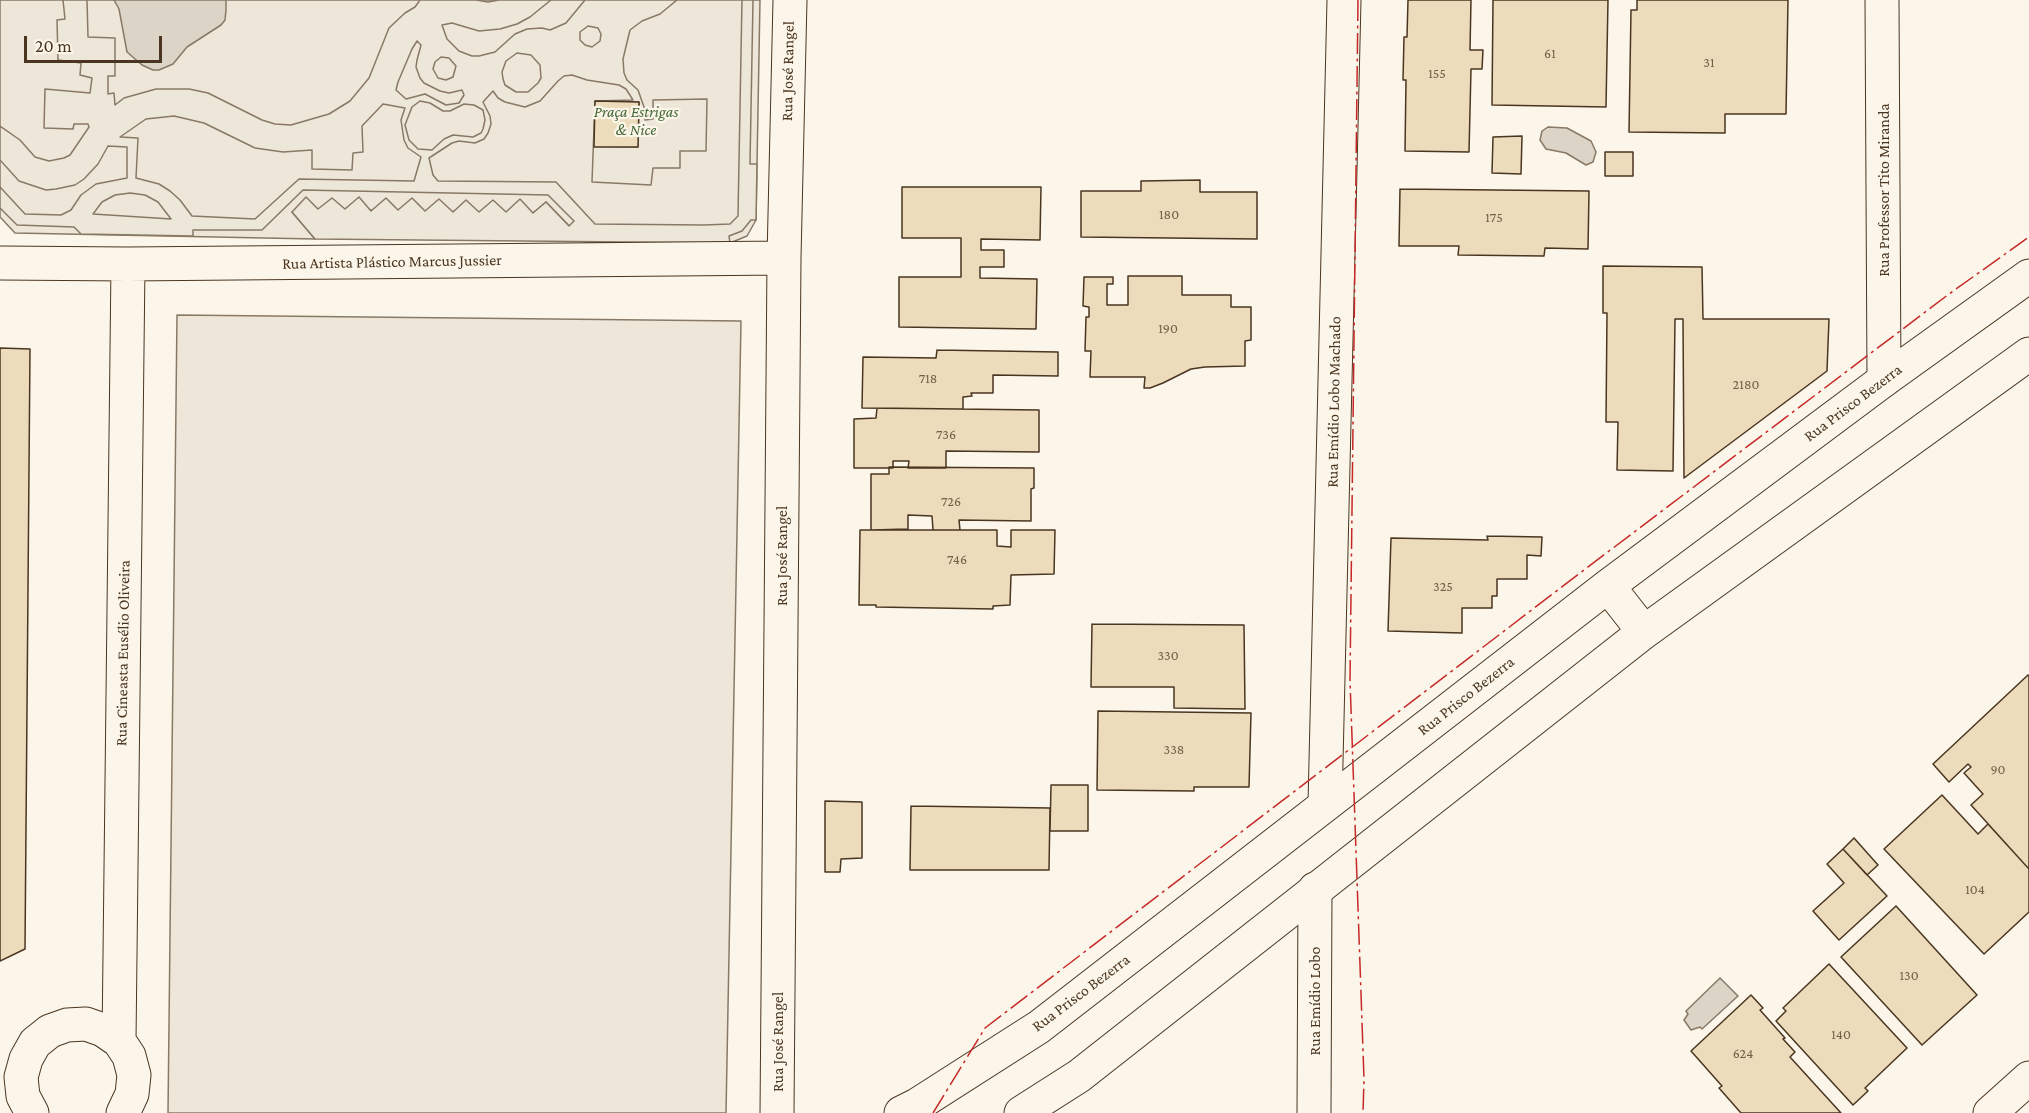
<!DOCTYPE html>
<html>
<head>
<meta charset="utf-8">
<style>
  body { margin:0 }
  #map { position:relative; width:2029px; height:1113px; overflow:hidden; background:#fbf6e9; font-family:"Crimson Pro",serif }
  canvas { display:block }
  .scale { position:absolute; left:24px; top:36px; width:138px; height:27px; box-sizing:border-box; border:3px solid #4a3520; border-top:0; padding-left:8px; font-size:18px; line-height:21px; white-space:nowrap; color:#4a3520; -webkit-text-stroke:4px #fbf6e9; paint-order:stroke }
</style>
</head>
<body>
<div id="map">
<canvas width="2029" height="1113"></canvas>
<div class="scale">20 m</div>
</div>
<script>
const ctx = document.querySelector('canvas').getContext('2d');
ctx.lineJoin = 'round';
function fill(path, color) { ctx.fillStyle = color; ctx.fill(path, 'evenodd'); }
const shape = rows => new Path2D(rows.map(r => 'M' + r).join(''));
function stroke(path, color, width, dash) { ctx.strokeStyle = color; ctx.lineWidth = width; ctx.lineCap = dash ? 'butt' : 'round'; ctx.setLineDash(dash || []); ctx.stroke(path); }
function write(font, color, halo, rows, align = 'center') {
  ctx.font = font + ' "Crimson Pro",serif'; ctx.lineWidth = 4.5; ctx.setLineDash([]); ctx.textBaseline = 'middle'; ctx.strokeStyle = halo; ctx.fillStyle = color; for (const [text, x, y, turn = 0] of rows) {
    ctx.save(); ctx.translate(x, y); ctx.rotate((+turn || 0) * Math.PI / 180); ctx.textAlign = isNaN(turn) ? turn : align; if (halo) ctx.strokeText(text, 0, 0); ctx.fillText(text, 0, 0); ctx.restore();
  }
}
const green = shape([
  [0,0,760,0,756,220,747,236,730,243,585,242,546,202,533,213,318,209,292,212,315,239,15,233,0,217,0,0],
  [177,315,741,321,726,1113,168,1113,177,315]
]);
fill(green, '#ede6d9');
stroke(green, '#887966', 1.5);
const parking = shape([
  [63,0,87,0,88,37,115,38,115,76,108,76,108,94,114,93,115,105,124,98,156,89,189,89,208,93,262,120,275,124,291,125,329,114,350,101,369,78,389,28,405,13,415,7,420,0,476,0,488,2,499,0,551,0,530,17,517,24,500,29,479,31,452,23,442,25,447,39,459,51,472,56,479,56,495,52,515,34,527,29,542,28,550,30,566,23,585,0,677,0,660,14,642,21,630,30,623,59,624,73,627,80,638,90,644,107,645,120,653,119,653,100,707,99,706,151,680,151,680,168,653,168,651,185,592,182,595,101,633,100,626,89,619,85,587,80,572,75,564,76,558,81,540,101,525,107,505,102,498,98,493,91,483,102,490,116,491,124,488,133,484,139,475,143,459,141,452,143,429,158,433,175,438,181,556,182,595,224,704,225,730,224,738,216,742,0,753,0,750,164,757,164,756,220,751,220,742,231,729,236,730,243,315,239,292,212,306,197,318,209,332,198,345,209,359,197,371,211,386,198,398,210,412,198,425,211,439,199,453,212,466,200,479,212,493,200,506,212,520,199,533,213,546,202,569,226,574,221,548,195,303,190,262,230,193,230,193,236,81,234,74,227,17,225,0,208,0,187,25,214,61,215,71,210,81,195,96,184,127,178,127,147,108,146,98,164,84,179,75,185,56,189,46,190,19,181,0,160,0,126,20,140,35,157,49,161,64,158,70,155,89,127,88,124,74,124,73,129,44,128,45,89,90,93,92,78,80,75,81,63,58,60,57,20,65,19,63,0],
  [588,26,598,28,601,34,600,41,592,47,585,45,580,40,580,32,588,26],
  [417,41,421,45,417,60,416,67,420,78,424,83,440,91,449,93,462,90,464,95,459,103,446,105,425,94,406,99,396,90,398,82,412,49,417,41],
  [517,53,531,55,540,65,541,78,538,83,528,92,516,92,505,85,503,79,502,72,506,61,517,53],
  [441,57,449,58,456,66,453,77,446,80,438,78,433,69,435,62,441,57],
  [420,101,430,103,443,111,450,111,464,104,474,105,483,110,485,120,483,129,481,133,473,137,453,135,444,139,432,150,418,149,409,140,405,125,412,107,420,101],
  [595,101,639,102,638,147,594,146,595,101],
  [383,104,405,108,401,120,404,140,408,148,421,157,414,181,299,179,255,219,192,216,180,200,170,191,159,184,136,178,138,138,120,137,146,119,174,116,204,123,255,148,283,152,312,150,312,169,352,170,353,153,363,152,362,126,383,104],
  [130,193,145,195,158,202,171,219,93,214,102,202,115,195,130,193]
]);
fill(parking, '#ede7d9');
stroke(parking, '#887966', 1.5);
const water = shape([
  [114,0,226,0,226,10,225,20,221,25,187,47,173,64,159,70,153,70,142,65,127,52,119,9,114,0],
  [1548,127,1567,128,1591,141,1596,152,1593,162,1586,165,1566,153,1546,149,1540,140,1542,131,1548,127],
  [1720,978,1738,996,1702,1029,1700,1027,1691,1030,1684,1020,1688,1014,1686,1011,1720,978]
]);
fill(water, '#dcd4c6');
stroke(water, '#887966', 1.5);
const building = shape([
  [1408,0,1471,0,1470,50,1483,50,1482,69,1471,69,1469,152,1405,151,1406,80,1403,80,1404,37,1407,37,1408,0],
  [1493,0,1608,0,1606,107,1492,105,1493,0],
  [1637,0,1788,0,1786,114,1725,114,1725,133,1629,132,1631,10,1637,10,1637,0],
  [595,101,639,102,638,147,594,147,595,101],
  [1522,136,1521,174,1492,173,1493,137,1522,136],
  [1605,152,1633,152,1633,176,1605,176,1605,152],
  [1200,180,1200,192,1257,192,1257,239,1081,237,1081,191,1141,191,1141,181,1200,180],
  [902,187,1041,187,1040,240,981,239,981,250,1004,250,1004,267,980,267,980,278,1037,279,1036,329,899,327,899,277,961,277,961,238,902,238,902,187],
  [1400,189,1589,191,1588,249,1545,248,1544,256,1458,255,1459,246,1399,246,1400,189],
  [1603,266,1702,267,1703,319,1829,319,1827,371,1684,478,1683,319,1675,319,1673,471,1617,470,1618,422,1606,422,1607,313,1603,313,1603,266],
  [1128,276,1182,276,1182,295,1231,295,1231,307,1251,307,1251,340,1245,341,1245,366,1205,367,1191,369,1163,383,1150,388,1144,388,1145,377,1090,377,1091,351,1085,351,1086,317,1089,317,1089,307,1083,306,1084,277,1113,277,1113,284,1107,284,1107,305,1128,305,1128,276],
  [0,348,30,349,25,949,0,961,0,348],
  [937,350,1058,352,1058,376,993,375,993,393,971,393,972,396,963,397,963,409,862,408,863,357,936,358,937,350],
  [877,408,1039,410,1039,452,946,451,946,468,908,468,909,461,893,461,893,468,854,468,854,419,876,418,877,408],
  [889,467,1034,468,1034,488,1031,489,1031,521,959,520,960,530,933,530,932,516,908,515,908,529,871,530,871,474,889,474,889,467],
  [860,530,997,530,997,546,1011,547,1011,530,1055,530,1054,574,1011,575,1010,605,993,606,993,609,876,607,876,605,859,605,860,530],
  [1487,536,1542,537,1541,556,1527,555,1527,579,1497,579,1497,596,1492,596,1492,608,1462,608,1462,633,1388,631,1391,538,1488,540,1487,536],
  [1092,624,1244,625,1245,709,1174,708,1174,687,1091,687,1092,624],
  [2028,675,2029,676,2029,869,1971,805,1983,794,1964,773,1971,767,1968,764,1949,782,1933,764,2028,675],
  [1098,711,1251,713,1249,787,1194,787,1194,791,1097,790,1098,711],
  [1051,785,1088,785,1088,831,1050,831,1051,785],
  [1942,795,1978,834,1988,824,2029,869,2029,912,1984,954,1884,849,1942,795],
  [825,801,862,802,862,858,841,859,840,872,825,872,825,801],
  [911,806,1050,808,1049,870,910,870,911,806],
  [1854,838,1878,865,1867,875,1843,849,1854,838],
  [1843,849,1887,896,1839,940,1813,911,1844,883,1827,864,1843,849],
  [1896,906,1977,995,1922,1045,1841,957,1896,906],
  [1829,964,1907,1048,1865,1088,1868,1091,1853,1105,1776,1021,1786,1011,1783,1008,1829,964],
  [1751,995,1763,1008,1760,1010,1785,1038,1783,1039,1795,1052,1790,1057,1841,1113,1741,1113,1719,1088,1722,1086,1691,1051,1751,995]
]);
fill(building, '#ecdcbc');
stroke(building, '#4a3520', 1.5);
const minor = shape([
  [1882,0,1884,380],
  [0,263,128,264,784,258],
  [1325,804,1344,0],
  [119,1041,128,264],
  [32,1113,23,1096,21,1077,26,1059,35,1043,50,1031,67,1025,86,1024,103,1030,119,1041,129,1056,134,1075,132,1094,123,1113],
  [777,1113,784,258,790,0],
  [1314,1113,1315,889],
  [1990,1113,2029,1078]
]);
const tertiary = shape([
  [1608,586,1644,632],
  [901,1113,917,1105,1039,1027,1608,586,1884,380,2029,276],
  [1021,1113,1079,1076,1644,632,2029,354]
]);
stroke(minor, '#4a3520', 35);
stroke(tertiary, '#4a3520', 35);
stroke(minor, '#fbf6e9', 33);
stroke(tertiary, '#fbf6e9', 33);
stroke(shape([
  [1358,0,1350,680,1364,1079,1363,1113],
  [933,1113,985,1028,1580,573,1949,294,2029,237]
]), '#c62828', 1.5, [21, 4.5, 3, 4.5]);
write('14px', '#725f47', null, [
  ["61",1550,54],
  ["31",1709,63],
  ["155",1437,74],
  ["180",1169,215],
  ["175",1494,218],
  ["190",1168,329],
  ["718",928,379],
  ["2180",1746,385],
  ["736",946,435],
  ["726",951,502],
  ["746",957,560],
  ["325",1443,587],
  ["330",1168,656],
  ["338",1174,750],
  ["90",1998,770],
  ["104",1975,890],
  ["130",1909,976],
  ["140",1841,1035],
  ["624",1743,1054]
]);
write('16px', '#4a3520', '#fbf6e9', [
  ["Rua José Rangel",788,71,-89],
  ["Rua Professor Tito Miranda",1884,190,-90],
  ["Rua Artista Plástico Marcus Jussier",392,262,-1],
  ["Rua Emídio Lobo Machado",1334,402,-89],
  ["Rua Prisco Bezerra",1853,403,-37],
  ["Rua José Rangel",782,556,-90],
  ["Rua Cineasta Eusélio Oliveira",123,653,-89],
  ["Rua Prisco Bezerra",1466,696,-38],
  ["Rua Prisco Bezerra",1081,993,-37],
  ["Rua Emídio Lobo",1315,1001,-90],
  ["Rua José Rangel",778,1042,-90]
]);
write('italic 16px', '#436837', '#fbf6e9', [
  ["Praça Estrigas",636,112],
  ["& Nice",636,130]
]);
</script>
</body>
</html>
